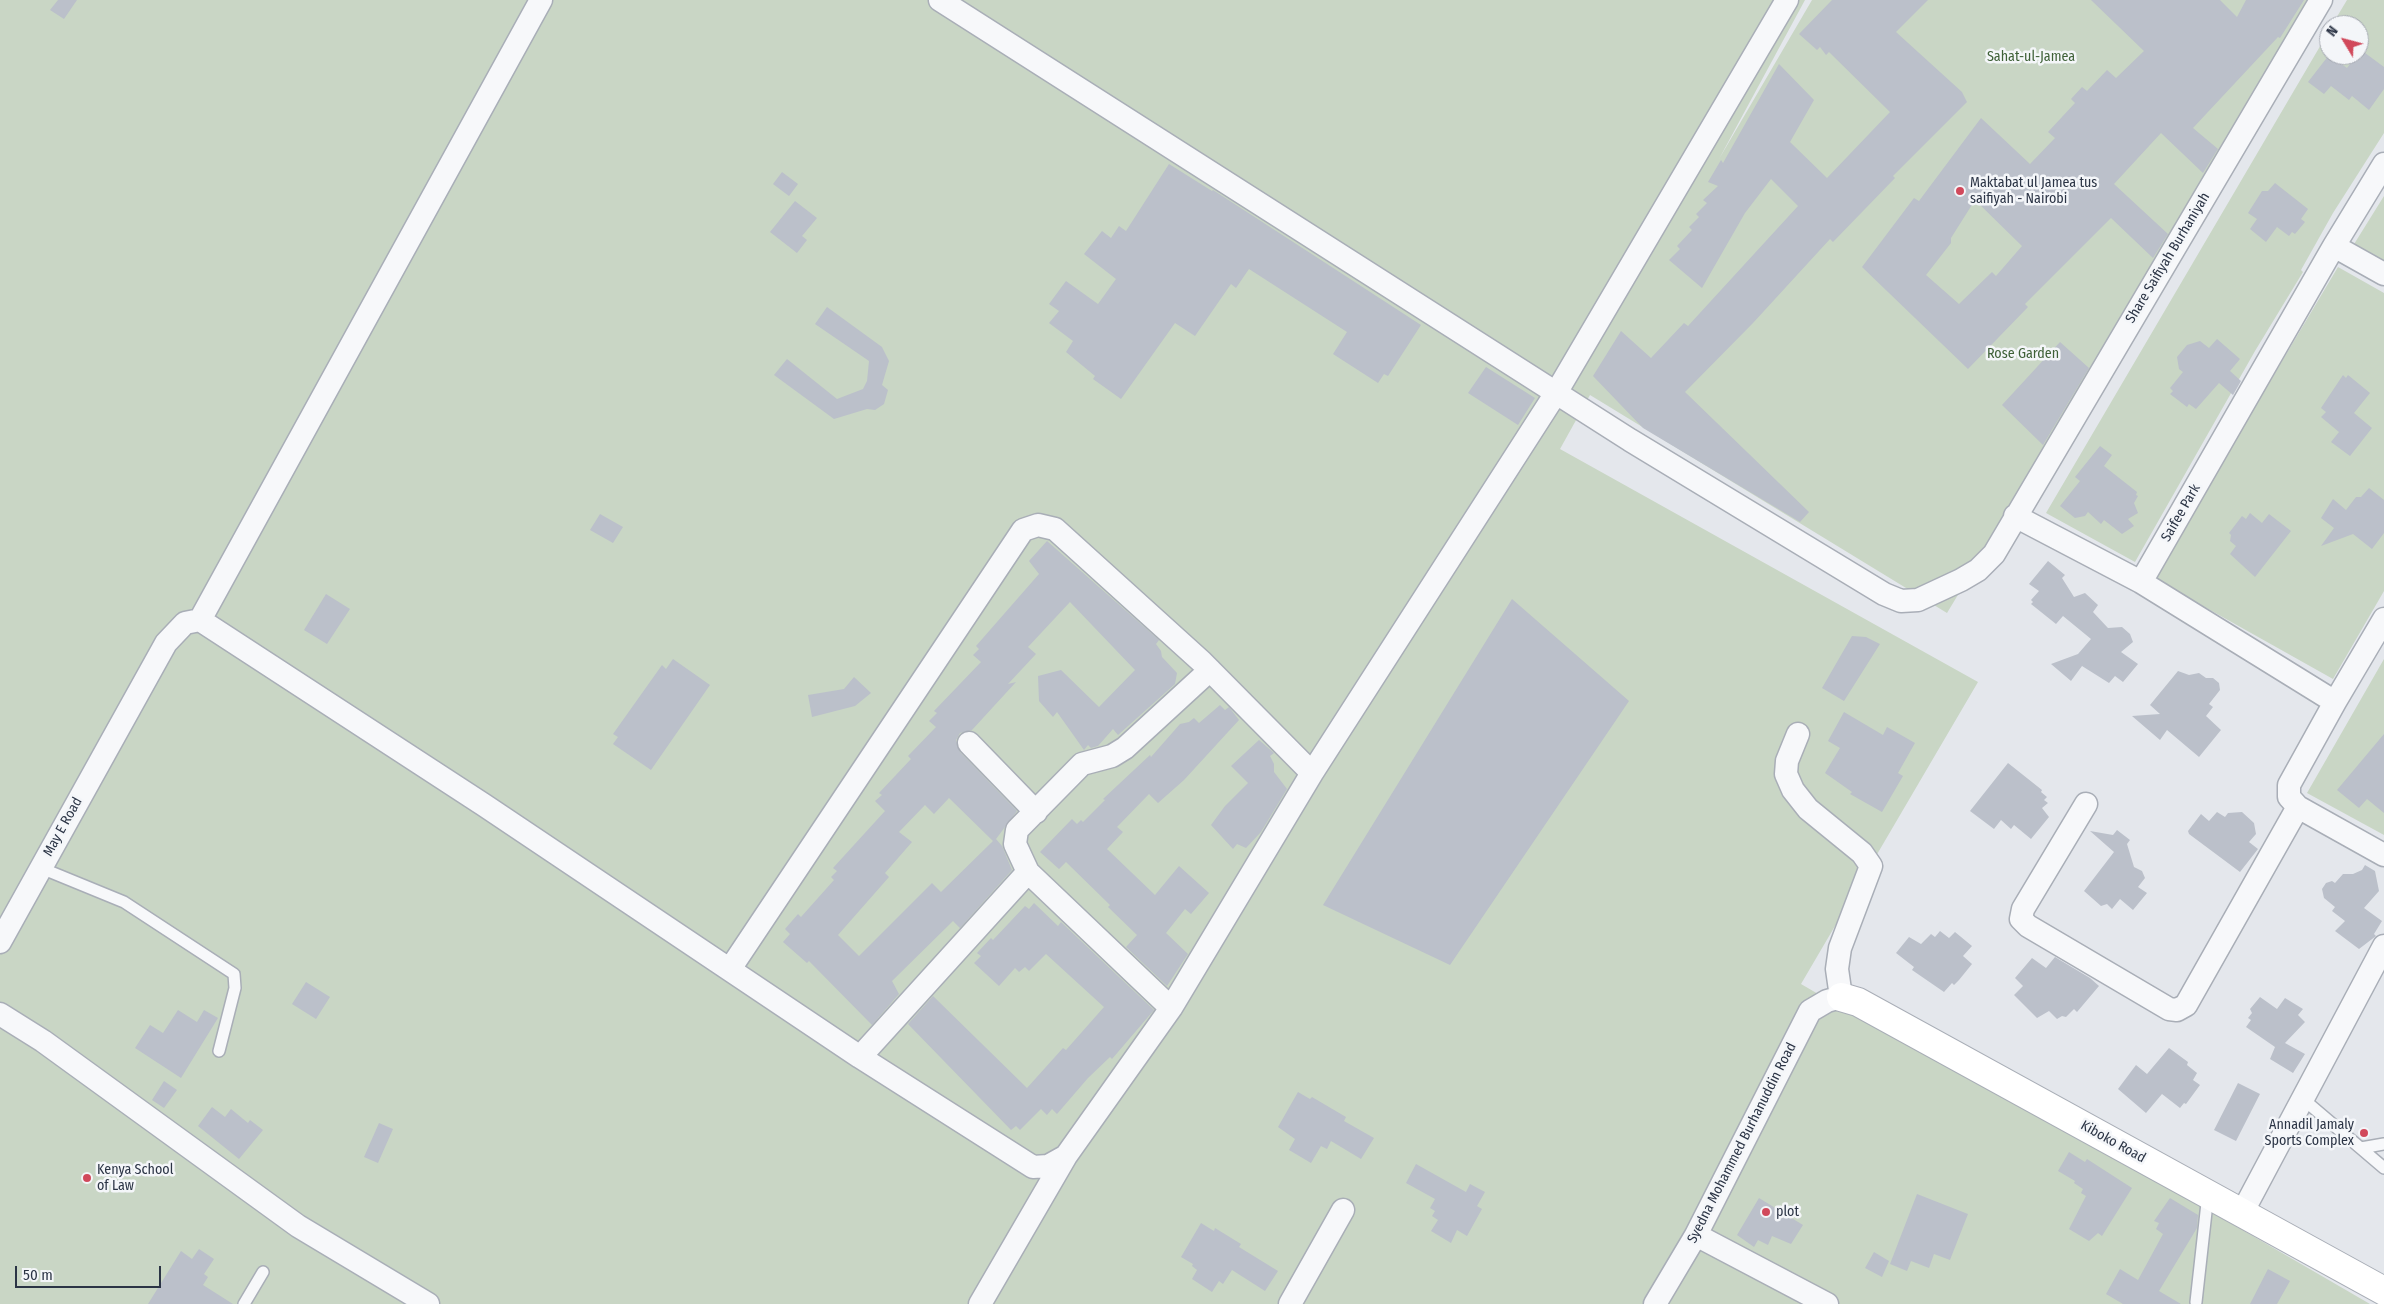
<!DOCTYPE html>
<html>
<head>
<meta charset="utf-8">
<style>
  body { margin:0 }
  #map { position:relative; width:2384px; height:1304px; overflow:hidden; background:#e4e7ec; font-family:"Fira Sans Condensed",sans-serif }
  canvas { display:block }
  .north { position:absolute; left:2319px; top:15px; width:50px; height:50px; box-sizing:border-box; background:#f4f6f9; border:1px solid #a4a8b1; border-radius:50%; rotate:307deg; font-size:14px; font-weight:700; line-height:20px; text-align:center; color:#2b3445 }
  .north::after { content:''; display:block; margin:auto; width:18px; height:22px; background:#d1495b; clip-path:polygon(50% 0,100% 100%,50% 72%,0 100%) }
  .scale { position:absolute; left:15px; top:1266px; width:146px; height:22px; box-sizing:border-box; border:2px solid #2b3445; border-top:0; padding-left:6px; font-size:15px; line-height:18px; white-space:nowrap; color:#2b3445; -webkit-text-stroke:4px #f4f6f9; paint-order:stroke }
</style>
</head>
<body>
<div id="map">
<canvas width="2384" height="1304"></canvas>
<div class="north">N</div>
<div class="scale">50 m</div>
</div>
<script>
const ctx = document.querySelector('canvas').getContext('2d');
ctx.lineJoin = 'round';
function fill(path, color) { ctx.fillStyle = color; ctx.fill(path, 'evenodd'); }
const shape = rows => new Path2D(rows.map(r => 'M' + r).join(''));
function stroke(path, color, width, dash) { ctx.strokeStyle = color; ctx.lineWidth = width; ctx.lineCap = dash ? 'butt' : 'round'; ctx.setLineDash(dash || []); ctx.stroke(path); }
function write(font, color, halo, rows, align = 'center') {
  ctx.font = font + ' "Fira Sans Condensed",sans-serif'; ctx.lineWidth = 5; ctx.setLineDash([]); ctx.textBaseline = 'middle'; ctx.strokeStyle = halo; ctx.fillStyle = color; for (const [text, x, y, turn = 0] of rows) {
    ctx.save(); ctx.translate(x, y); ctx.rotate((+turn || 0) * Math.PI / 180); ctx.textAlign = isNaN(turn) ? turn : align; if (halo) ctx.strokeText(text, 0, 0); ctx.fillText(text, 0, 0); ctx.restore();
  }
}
fill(shape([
  [0,0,1805,0,1719,159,1812,0,2317,0,1947,613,1590,395,1560,449,1978,682,1801,984,1837,1005,1841,997,2370,1304,0,1304],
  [2347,0,2384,0,2384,133,2333,213,2301,270,2303,272,2255,351,2135,562,2046,513,2329,31,2329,55,2359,55,2359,25,2332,25],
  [2384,196,2384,268,2351,249],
  [2338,267,2384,293,2384,591,2333,679,2153,578],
  [2384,659,2384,835,2307,793]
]), '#c9d6c5');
fill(shape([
  [58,0,77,0,64,19,50,10],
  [1832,0,1928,0,1896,32,1962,92,1967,102,1893,176,1895,178,1833,242,1830,239,1753,323,1685,392,1809,512,1800,522,1643,428,1593,376,1621,331,1651,358,1684,323,1688,326,1798,206,1771,179,1745,213,1702,288,1669,260,1680,249,1677,246,1692,230,1689,227,1699,217,1696,214,1707,203,1703,200,1718,186,1708,182,1721,160,1723,163,1779,64,1814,100,1790,142,1827,178,1890,112,1829,52,1826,55,1820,47,1817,50,1799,34],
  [2091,0,2220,0,2237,17,2246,0,2304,0,2280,38,2278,37,2193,128,2218,149,2203,173,2161,133,2114,184,2168,234,2153,258,2111,218,2025,304,2028,307,1968,369,1862,267,1914,198,1919,201,1981,118,2030,164,2055,138,2048,132,2075,103,2071,99,2082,87,2087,91,2107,70,2116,78,2144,51],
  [1975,200,2022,246,1996,276,1992,272,1959,304,1926,275,1951,243,1951,238],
  [2361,50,2384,67,2384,89,2369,110,2352,96,2349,100,2331,86,2324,94,2308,82,2329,55,2347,68],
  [1169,164,1212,191,1213,190,1421,325,1388,376,1384,374,1378,383,1333,354,1347,332,1249,269,1236,288,1231,284,1195,336,1175,323,1121,399,1093,379,1095,376,1066,352,1073,341,1049,323,1059,311,1049,304,1066,281,1098,304,1116,279,1084,254,1102,231,1111,238,1119,226,1126,231],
  [782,172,798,184,789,196,773,184],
  [2275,183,2308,209,2301,219,2305,222,2295,234,2292,232,2289,236,2277,227,2266,242,2250,229,2257,219,2248,213,2262,191,2268,191],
  [795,201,817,218,802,236,807,240,797,253,770,232],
  [827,307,882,347,889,361,882,385,888,390,884,404,875,410,867,409,834,419,774,375,787,359,837,399,863,389,867,381,869,361,815,324],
  [2217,339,2240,359,2230,371,2241,381,2233,395,2219,383,2196,409,2189,404,2187,407,2170,394,2173,391,2170,388,2183,372,2179,369,2177,357,2187,345,2200,341,2209,348],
  [2060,342,2089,368,2043,445,2002,405],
  [1486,367,1535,398,1518,425,1468,393],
  [2343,375,2346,378,2348,375,2370,393,2354,413,2372,428,2350,456,2331,442,2339,432,2321,417,2326,412,2321,408],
  [2100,446,2112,455,2104,466,2137,492,2136,495,2138,496,2134,503,2138,513,2128,519,2134,526,2122,534,2104,520,2101,524,2088,512,2085,516,2075,518,2060,506,2080,481,2075,477],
  [2369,488,2384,500,2384,533,2372,549,2353,534,2321,546,2334,528,2321,518,2333,499,2346,510,2356,497,2361,497],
  [2250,513,2262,523,2269,514,2291,531,2255,577,2230,554,2236,546,2230,541,2231,535,2229,533,2242,516,2246,519],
  [600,514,623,527,613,543,590,530],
  [1047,541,1159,640,1156,644,1161,651,1162,657,1177,673,1175,684,1118,735,1113,729,1098,746,1091,748,1088,745,1084,750,1057,712,1053,717,1039,701,1038,676,1061,670,1099,707,1135,670,1070,602,1028,647,1036,654,1008,684,1016,682,972,730,960,733,956,740,960,752,1017,811,996,839,1002,846,1012,870,960,928,953,921,892,981,899,994,872,1025,809,961,807,963,783,942,790,934,785,929,798,914,801,917,834,880,831,877,837,871,833,868,885,811,875,801,882,795,879,793,911,759,908,756,936,727,929,721,937,713,934,711,981,662,973,655,979,649,976,646,1039,574,1029,561],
  [949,798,993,841,941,892,932,883,859,956,838,935,889,877,885,873,912,842,899,832,925,805,934,814],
  [2048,561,2065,575,2062,578,2074,597,2085,593,2098,605,2093,612,2108,628,2122,627,2130,634,2133,642,2121,652,2138,664,2123,682,2115,676,2109,683,2082,666,2071,681,2051,664,2078,654,2091,639,2063,616,2056,624,2031,604,2033,602,2031,600,2039,591,2029,584],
  [326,594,350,609,327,644,304,630],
  [1512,599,1629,701,1450,965,1323,905],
  [1852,636,1866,637,1880,644,1844,701,1822,688],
  [673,659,710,685,651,770,613,744,618,737,613,734,662,665,666,669],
  [2178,671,2189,675,2199,673,2206,678,2213,678,2219,683,2220,690,2209,704,2213,707,2206,716,2221,730,2199,757,2167,730,2160,740,2132,716,2160,714,2150,705],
  [854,677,871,693,855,706,812,717,808,695,844,689],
  [1220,705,1225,710,1229,707,1239,720,1184,780,1158,803,1149,794,1117,827,1123,832,1107,849,1155,895,1179,866,1209,893,1191,914,1185,909,1166,933,1188,954,1167,986,1126,947,1137,935,1108,907,1110,905,1066,862,1059,869,1040,852,1072,819,1077,824,1081,820,1083,822,1105,800,1103,799,1150,755,1151,757,1180,724,1189,722,1194,718,1199,723],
  [1844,712,1883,735,1887,727,1915,743,1898,773,1903,776,1882,812,1850,794,1852,792,1825,773,1840,748,1828,741],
  [2384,734,2384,813,2367,799,2359,808,2337,790],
  [1259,740,1274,753,1270,756,1274,764,1274,772,1287,789,1261,832,1246,848,1237,844,1233,849,1211,825,1225,806,1248,783,1231,766],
  [2008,763,2042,790,2041,792,2047,797,2044,800,2048,803,2042,808,2049,817,2031,839,2014,825,2011,829,2001,820,1994,829,1970,811],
  [2217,812,2225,817,2228,813,2242,812,2254,823,2256,834,2249,842,2258,849,2240,872,2189,834,2188,831,2201,814,2209,821],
  [2117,830,2130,840,2127,844,2134,867,2142,871,2145,878,2138,887,2147,893,2133,910,2120,899,2112,909,2107,904,2101,906,2084,891,2114,852,2090,831,2113,835],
  [2365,865,2375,871,2379,891,2364,908,2382,921,2374,934,2376,936,2359,949,2335,931,2345,921,2332,911,2335,907,2324,898,2322,889,2326,883,2332,881,2335,883,2343,874,2353,874,2362,870],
  [1034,903,1058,926,1061,922,1154,1010,1112,1059,1110,1057,1088,1078,1057,1114,1052,1109,1047,1115,1041,1109,1020,1130,1016,1126,1011,1130,908,1024,933,996,1027,1088,1063,1048,1066,1050,1104,1007,1046,954,1029,971,1025,967,1019,972,1015,968,999,986,974,963,981,956,977,953,991,938,993,940,1025,906,1029,909],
  [1940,931,1949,938,1955,932,1972,946,1963,956,1972,964,1959,980,1954,985,1952,983,1944,992,1912,970,1914,967,1896,953,1909,937,1921,944,1931,934,1935,937],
  [2055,957,2090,978,2099,986,2077,1012,2074,1009,2066,1017,2062,1016,2057,1019,2049,1011,2037,1018,2014,995,2023,986,2015,978,2032,958,2046,968],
  [306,982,330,997,316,1019,292,1004],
  [2260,997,2277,1009,2285,998,2303,1009,2298,1015,2305,1022,2285,1043,2305,1054,2293,1073,2270,1059,2275,1047,2246,1027,2251,1020,2248,1018,2252,1013,2250,1009],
  [178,1010,197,1022,204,1010,218,1018,181,1078,135,1048,150,1025,163,1033],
  [2169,1048,2188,1062,2187,1065,2197,1073,2193,1080,2200,1085,2186,1104,2184,1103,2180,1108,2162,1094,2146,1113,2118,1089,2136,1065,2147,1074],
  [164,1081,177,1090,164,1108,152,1100],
  [2238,1083,2260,1094,2236,1141,2214,1130],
  [1298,1092,1310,1099,1312,1097,1346,1117,1344,1121,1374,1138,1361,1159,1331,1141,1327,1149,1321,1146,1311,1163,1289,1150,1295,1139,1278,1127],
  [212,1107,225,1117,231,1109,248,1123,250,1120,263,1130,239,1159,198,1126],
  [379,1123,393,1129,378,1163,364,1157],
  [2069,1152,2085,1162,2087,1159,2132,1188,2102,1236,2098,1233,2089,1241,2069,1229,2086,1196,2081,1193,2083,1189,2074,1183,2075,1181,2058,1171],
  [1416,1164,1466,1192,1470,1184,1485,1192,1477,1206,1482,1209,1467,1236,1457,1230,1451,1243,1431,1231,1438,1220,1432,1216,1435,1211,1430,1208,1435,1199,1406,1183],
  [1917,1194,1968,1214,1950,1260,1934,1254,1929,1268,1911,1261,1907,1271,1890,1264],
  [1759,1198,1803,1225,1791,1244,1772,1236,1768,1245,1758,1240,1754,1247,1737,1235],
  [2170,1198,2198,1215,2197,1228,2159,1291,2181,1304,2123,1304,2106,1294,2120,1269,2138,1280,2163,1234,2156,1229,2159,1223,2154,1221],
  [1201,1223,1214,1231,1215,1228,1241,1244,1239,1247,1278,1271,1265,1291,1232,1270,1223,1284,1219,1281,1212,1292,1192,1279,1197,1270,1192,1266,1193,1264,1181,1257],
  [199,1249,214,1259,204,1274,208,1277,203,1285,233,1304,148,1304,181,1251,192,1259],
  [1874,1252,1889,1261,1882,1277,1865,1268],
  [2268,1269,2290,1281,2277,1304,2250,1304]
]), '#bbc0ca');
const lane = shape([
  [41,868,124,902,234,974,235,988,219,1051],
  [2303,1099,2384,1168],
  [2361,1148,2384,1144],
  [2196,1302,2208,1194],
  [244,1304,263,1272]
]);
const street = shape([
  [940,0,1630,440,1884,594,1901,601,1918,600,1961,580,1978,570,1994,554,2321,0],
  [2384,164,2334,246,2141,582,2335,702,2289,785,2289,797,2298,807,2384,855],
  [2334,246,2384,274],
  [2015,516,2141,582],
  [200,620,541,0],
  [2335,702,2384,619],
  [969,743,1036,812],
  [2086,804,2023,909,2021,919,2028,926,2169,1009,2177,1010,2186,1005,2298,807],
  [0,942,166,643,185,623,200,620,484,805,860,1057,1033,1167,1048,1166,1066,1156,1171,1008,1312,773,1556,393,1787,0],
  [730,969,1023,530,1038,525,1055,529,1202,662,1312,773],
  [1171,1008,1028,872,1015,844,1017,830,1082,764,1112,756,1125,748,1210,670],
  [0,1014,43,1041,298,1226,428,1304],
  [860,1057,1028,872],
  [2242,1213,2384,946],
  [1696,1235,1827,1304],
  [980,1304,1066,1156],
  [1290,1304,1343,1210],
  [1655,1304,1696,1235,1810,1011,1827,1001,1841,997,1837,969,1840,948,1871,866,1862,853,1808,809,1793,790,1786,774,1787,761,1798,734]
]);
const secondary = shape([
  [1841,997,1858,1002,2384,1291]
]);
stroke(lane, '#a9aeb7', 14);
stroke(street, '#a9aeb7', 25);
stroke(secondary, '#a9aeb7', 30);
stroke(lane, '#f7f8fa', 11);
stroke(street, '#f7f8fa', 22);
stroke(secondary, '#fff', 28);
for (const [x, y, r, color] of [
  [1960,191,5,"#d1495b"],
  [2364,1133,5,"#d1495b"],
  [87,1178,5,"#d1495b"],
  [1766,1212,5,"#d1495b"]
]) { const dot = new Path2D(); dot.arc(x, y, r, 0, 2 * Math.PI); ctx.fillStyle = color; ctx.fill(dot); stroke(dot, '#f4f6f9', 2); }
write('14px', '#3f6138', '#f4f6f9', [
  ["Sahat-ul-Jamea",2031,57],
  ["Rose Garden",2023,354]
]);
write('14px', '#2b3445', '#f4f6f9', [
  ["Maktabat ul Jamea tus",1970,183],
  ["saifiyah - Nairobi",1970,199],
  ["Annadil Jamaly",2354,1125,"right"],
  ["Sports Complex",2354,1141,"right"],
  ["Kenya School",97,1170],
  ["of Law",97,1186],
  ["plot",1776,1212]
], 'left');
write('14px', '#2b3445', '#f4f6f9', [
  ["Share Saifiyah Burhaniyah",2168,258,-59],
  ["Saifee Park",2181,513,-60],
  ["May E Road",63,827,-61],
  ["Kiboko Road",2113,1142,29],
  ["Syedna Mohammed Burhanuddin Road",1742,1143,-63]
]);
</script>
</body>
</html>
